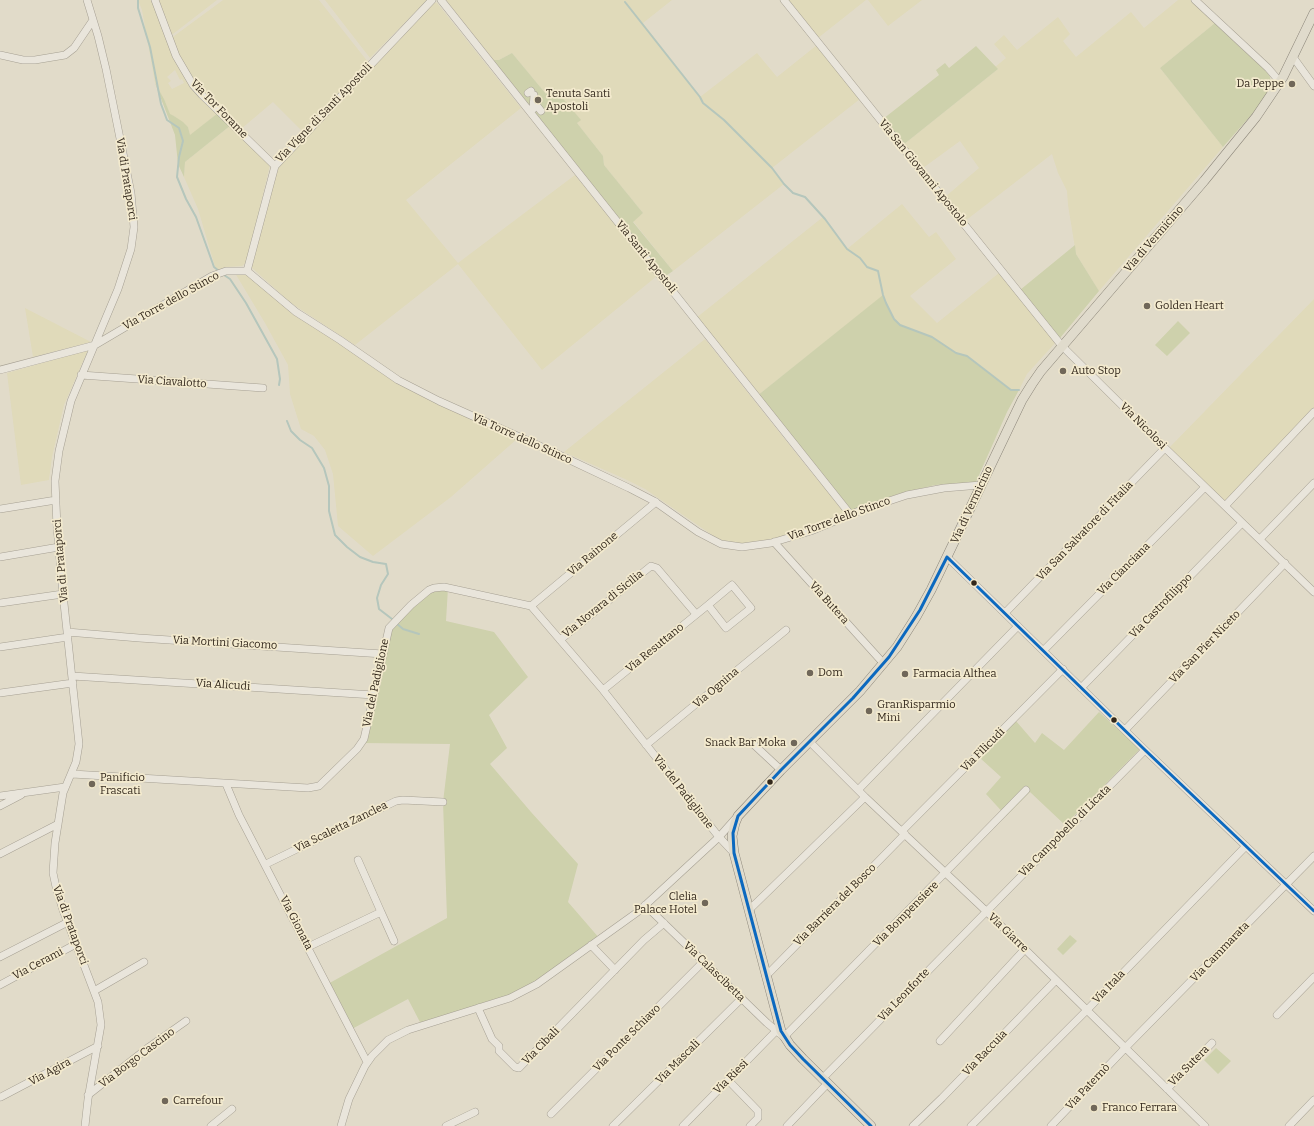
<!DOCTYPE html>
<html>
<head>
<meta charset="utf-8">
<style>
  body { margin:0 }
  canvas { display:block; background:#e1dbc9 }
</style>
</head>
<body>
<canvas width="1314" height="1126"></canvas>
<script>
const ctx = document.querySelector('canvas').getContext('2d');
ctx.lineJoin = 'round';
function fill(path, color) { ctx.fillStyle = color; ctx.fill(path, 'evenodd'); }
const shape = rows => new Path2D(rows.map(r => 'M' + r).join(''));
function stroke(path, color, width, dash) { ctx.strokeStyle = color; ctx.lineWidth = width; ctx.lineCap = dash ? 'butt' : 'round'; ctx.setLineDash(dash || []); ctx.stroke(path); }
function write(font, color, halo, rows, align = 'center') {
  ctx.font = font + ' Bitter,serif'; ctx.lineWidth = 3.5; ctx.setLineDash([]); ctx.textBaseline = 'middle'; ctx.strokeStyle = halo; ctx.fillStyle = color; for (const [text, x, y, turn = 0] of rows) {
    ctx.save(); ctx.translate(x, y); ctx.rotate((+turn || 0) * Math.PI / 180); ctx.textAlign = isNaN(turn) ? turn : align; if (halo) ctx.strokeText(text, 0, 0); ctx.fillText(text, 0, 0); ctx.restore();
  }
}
fill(shape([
  [138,0,152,0,176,63,194,92,218,113,190,136,188,127,174,116,170,115,164,99,155,83,142,10],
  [175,70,180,80,182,79,184,83,172,89,168,83,171,81,167,77],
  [156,0,217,0,169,37],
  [223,0,319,0,368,62,302,131,273,102,241,129,203,94,189,74,170,39],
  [325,0,427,0,370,58],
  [446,0,672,0,643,23,700,97,757,53,777,77,817,45,860,99,772,168,784,184,673,271,633,221,643,213,604,165,603,156,577,123,580,120,554,89,546,94,512,53,499,60,493,60],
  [788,0,866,0,818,38],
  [868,0,922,0,888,26],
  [1178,0,1191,0,1215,23,1160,68,1223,147,1099,291,1076,254,1068,205,1067,191,1058,173,1052,154,965,221,945,197,979,168,960,141,923,168,903,145,998,69,995,67,1006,58,994,44,1004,35,1017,50,1058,17,1070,34,1063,41,1076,57,1131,12,1144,28],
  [433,2,437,3,521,108,406,200,458,263,575,175,657,276,542,370,458,264,355,345,291,303,251,267,275,169],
  [231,125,270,165,247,262,242,266,227,267,216,270,198,209,184,177,185,162],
  [902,204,929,237,936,232,956,259,910,296,937,323,999,273,1056,342,1027,374,1019,390,1011,390,967,356,956,353,931,337,900,325,894,319,883,296,757,396,696,318,823,217,847,249],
  [235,273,243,273,249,276,294,315,333,338,375,369,444,407,517,439,451,497,373,556,338,526,333,474,325,450,314,436,301,429,290,394,288,365,265,323],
  [1314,299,1314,411,1224,504,1168,449],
  [25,308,91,342,33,357],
  [705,339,807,467,844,511,846,514,826,522,770,540,751,543,734,543,718,539,645,489,625,479,564,452],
  [88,350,64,405,52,457,49,480,21,485,7,373]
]), '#e0daba');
fill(shape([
  [1215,23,1243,50,1265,69,1270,77,1271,85,1274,87,1260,105,1223,147,1160,68],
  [976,46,998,69,903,145,883,119,939,75,936,70,945,63,949,68],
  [512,53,546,94,554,88,581,120,577,123,603,156,604,165,643,213,633,222,673,271,664,277,493,60,499,60],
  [155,83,164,99,170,114,174,116,183,122,188,127,190,135,218,113,231,125,185,162,184,177,178,164,175,135],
  [1075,245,1076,254,1099,291,1060,338,1020,290],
  [883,295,894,319,900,325,932,337,956,353,967,356,1011,390,1019,390,1007,412,976,482,935,485,898,494,851,512,757,396],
  [1178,321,1190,333,1167,356,1155,345],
  [448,588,446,621,494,632,528,677,489,715,507,748,490,764,531,812,578,864,568,902,600,939,525,991,422,1026,408,999,350,1030,326,985,447,918,443,802,450,744,361,743,386,636,430,589],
  [1099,712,1140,749,1065,825,1030,792,1006,816,986,794,1001,777,980,758,1016,721,1035,743,1042,733,1064,750],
  [1070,935,1077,941,1063,955,1057,949],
  [1216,1048,1231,1061,1218,1074,1204,1060]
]), '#ced1ac');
stroke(shape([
  [138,0,138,8,150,47,161,104,167,120,179,128,183,141,179,157,177,177,186,199,196,217,214,267,219,271],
  [625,2,700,97,703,103,724,120,772,168,784,184,793,193,805,197,825,219,847,249,860,258,867,267,878,271,883,295,886,303,894,319,900,325,932,337,956,353,967,356,1011,390,1019,390],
  [224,275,230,279,246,303,277,359,280,379,279,385],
  [287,421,291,431,300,440,312,448,324,468,329,486,329,511,335,535,347,547,360,557,373,562,386,564,388,574,381,585,377,598,379,609,392,619],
  [396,623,403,629,419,634]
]), '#b5c6bc', 2);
const minor = shape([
  [155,0,176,56,193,85,202,95,275,166],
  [441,0,850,514],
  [784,0,1062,346,1165,448,1314,592],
  [1195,0,1268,68,1280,82],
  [0,55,23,60,35,60,65,55,74,48,93,20],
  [1293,57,1314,86],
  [528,93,531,91],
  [534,102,541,111],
  [533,109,534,95],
  [247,271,275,166,432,0],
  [0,370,95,345,212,276,226,271,247,271,296,312,340,340,398,380,439,401,553,452,629,488,654,501,698,532,721,544,742,547,771,543,811,531,859,511,907,495,944,488,981,485],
  [81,375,263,388],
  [1225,506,1314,412],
  [0,509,56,500],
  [1260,539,1314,483],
  [774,542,884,664],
  [0,557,59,547],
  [947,557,1145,750,1314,911],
  [732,585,751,608,726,628,708,605,732,585],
  [0,603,63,594],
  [531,606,656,502],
  [1005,613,1165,448],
  [67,632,139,638,383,654],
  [560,640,651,566,657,568,696,614],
  [0,647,68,637],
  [1044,650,1205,487],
  [72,676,374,695],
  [1081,688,1242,523],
  [603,690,708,605],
  [0,693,73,683],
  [1125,730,1285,563],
  [751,742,781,770],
  [810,742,865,797,986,911,1205,1126],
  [646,745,786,630],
  [72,774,308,788,319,786,357,749,364,739,389,628,411,605,429,590,434,588,444,587,531,606,603,690,719,837,734,853],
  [226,784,239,815,367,1062],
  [858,790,1018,626],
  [0,796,65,787],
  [0,806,21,795],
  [902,831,1063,669],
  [0,854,58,824],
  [266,864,396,801,403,800,443,802],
  [645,905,767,1023,784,1037,1026,790],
  [750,909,865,797],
  [381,912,394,941],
  [591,945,615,970],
  [308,947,381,912,358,860],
  [0,957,68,922],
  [766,976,905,834],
  [0,985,76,944],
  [94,991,144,962],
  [478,1008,492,1039,499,1046,499,1051,515,1067,519,1068,644,940,664,923],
  [1277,1015,1314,977],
  [940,1041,1025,949],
  [822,1079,1145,750],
  [728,1080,758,1111,758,1118,750,1126],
  [1167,1089,1212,1043],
  [88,1095,149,1047,186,1021],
  [1,1097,98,1046],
  [551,1114,703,962],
  [85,1126,88,1099,101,1025,98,1002,63,910,56,887,53,873,55,843,63,793,76,762,79,744,63,594,57,527,55,481,59,451,71,401,118,289,131,249,134,227,131,193,106,69,98,36,87,0],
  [211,1126,232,1109],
  [341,1126,349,1099,365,1066,372,1056,388,1040,408,1030,510,998,537,984,639,911,719,837,735,819],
  [446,1126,475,1112],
  [613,1126,742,998],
  [683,1126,779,1028],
  [787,1126,827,1084],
  [913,1126,942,1098,1056,980],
  [971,1126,1087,1010,1246,846],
  [1051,1126,1129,1044,1314,856],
  [1289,1126,1314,1100]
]);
const major = shape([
  [871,1126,803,1059,790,1045,781,1031,734,853,732,836,735,823,738,816,781,770,860,691,897,647,916,617,931,590,1022,400,1032,384,1041,371,1204,181,1256,117,1283,77,1314,13]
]);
stroke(minor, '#a6a093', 8);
stroke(major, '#8b8579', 10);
stroke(minor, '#e9e5db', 7);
stroke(major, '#e0dbcc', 9);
stroke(shape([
  [947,557,1145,750,1314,911],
  [871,1126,803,1059,790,1045,781,1031,734,853,733,833,738,816,781,770,853,698,889,657,920,610,947,557]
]), '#0c69bf', 3);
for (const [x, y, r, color] of [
  [1292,84,4,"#706759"],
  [538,100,4,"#706759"],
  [1147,306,4,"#706759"],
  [1063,371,4,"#706759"],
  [974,583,3.5,"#33281c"],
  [810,673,4,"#706759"],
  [905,674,4,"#706759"],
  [869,711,4,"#706759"],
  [1114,720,3.5,"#33281c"],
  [794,743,4,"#706759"],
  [770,782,3.5,"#33281c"],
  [92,784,4,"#706759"],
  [705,903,4,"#706759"],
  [165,1101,4,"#706759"],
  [1094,1108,4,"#706759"]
]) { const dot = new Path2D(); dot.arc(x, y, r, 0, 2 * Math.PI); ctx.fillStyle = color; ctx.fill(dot); stroke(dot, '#f3eace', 1.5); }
write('11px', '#33281c', '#f3eace', [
  ["Da Peppe",1284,84,"right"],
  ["Tenuta Santi",546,94],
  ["Apostoli",546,107],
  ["Golden Heart",1155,306],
  ["Auto Stop",1071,371],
  ["Dom",818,673],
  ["Farmacia Althea",913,674],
  ["GranRisparmio",877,705],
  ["Mini",877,718],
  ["Snack Bar Moka",786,743,"right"],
  ["Panificio",100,778],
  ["Frascati",100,791],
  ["Clelia",697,897,"right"],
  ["Palace Hotel",697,910,"right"],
  ["Carrefour",173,1101],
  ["Franco Ferrara",1102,1108]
], 'left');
write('11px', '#33281c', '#f3eace', [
  ["Via Tor Forame",219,109,46],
  ["Via Vigne di Santi Apostoli",324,113,-46],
  ["Via San Giovanni Apostolo",923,173,51],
  ["Via di Prataporci",126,179,81],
  ["Via di Vermicino",1154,239,-49],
  ["Via Santi Apostoli",646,257,51],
  ["Via Torre dello Stinco",171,301,-29],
  ["Via Ciavalotto",172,382,4],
  ["Via Nicolosi",1143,426,45],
  ["Via Torre dello Stinco",522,439,24],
  ["Via di Vermicino",972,505,-65],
  ["Via Torre dello Stinco",839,519,-20],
  ["Via San Salvatore di Fitalia",1085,531,-46],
  ["Via Rainone",593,554,-40],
  ["Via di Prataporci",61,561,-95],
  ["Via Cianciana",1124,569,-45],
  ["Via Butera",829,603,48],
  ["Via Novara di Sicilia",603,604,-39],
  ["Via Castrofilippo",1161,606,-46],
  ["Via Mortini Giacomo",225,643,3],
  ["Via San Pier Niceto",1205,647,-46],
  ["Via Resuttano",655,648,-39],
  ["Via del Padiglione",376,683,-78],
  ["Via Alicudi",223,685,4],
  ["Via Ognina",716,688,-40],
  ["Via Filicudi",983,750,-45],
  ["Via del Padiglione",683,792,52],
  ["Via Scaletta Zanclea",341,827,-26],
  ["Via Campobello di Licata",1065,831,-45],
  ["Via Barriera del Bosco",835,905,-45],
  ["Via Bompensiere",906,914,-45],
  ["Via Gionata",296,923,63],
  ["Via di Prataporci",70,925,70],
  ["Via Giarre",1008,933,44],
  ["Via Cammarata",1220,952,-46],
  ["Via Cerami",38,964,-28],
  ["Via Calascibetta",714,972,44],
  ["Via Itala",1109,987,-46],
  ["Via Leonforte",904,995,-46],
  ["Via Ponte Schiavo",627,1038,-45],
  ["Via Cibali",541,1046,-45],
  ["Via Raccuia",985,1053,-46],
  ["Via Borgo Cascino",137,1058,-37],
  ["Via Mascali",678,1062,-45],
  ["Via Sutera",1189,1066,-45],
  ["Via Agira",50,1072,-28],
  ["Via Riesi",731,1077,-45],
  ["Via Paternò",1088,1087,-47]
]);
</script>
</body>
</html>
